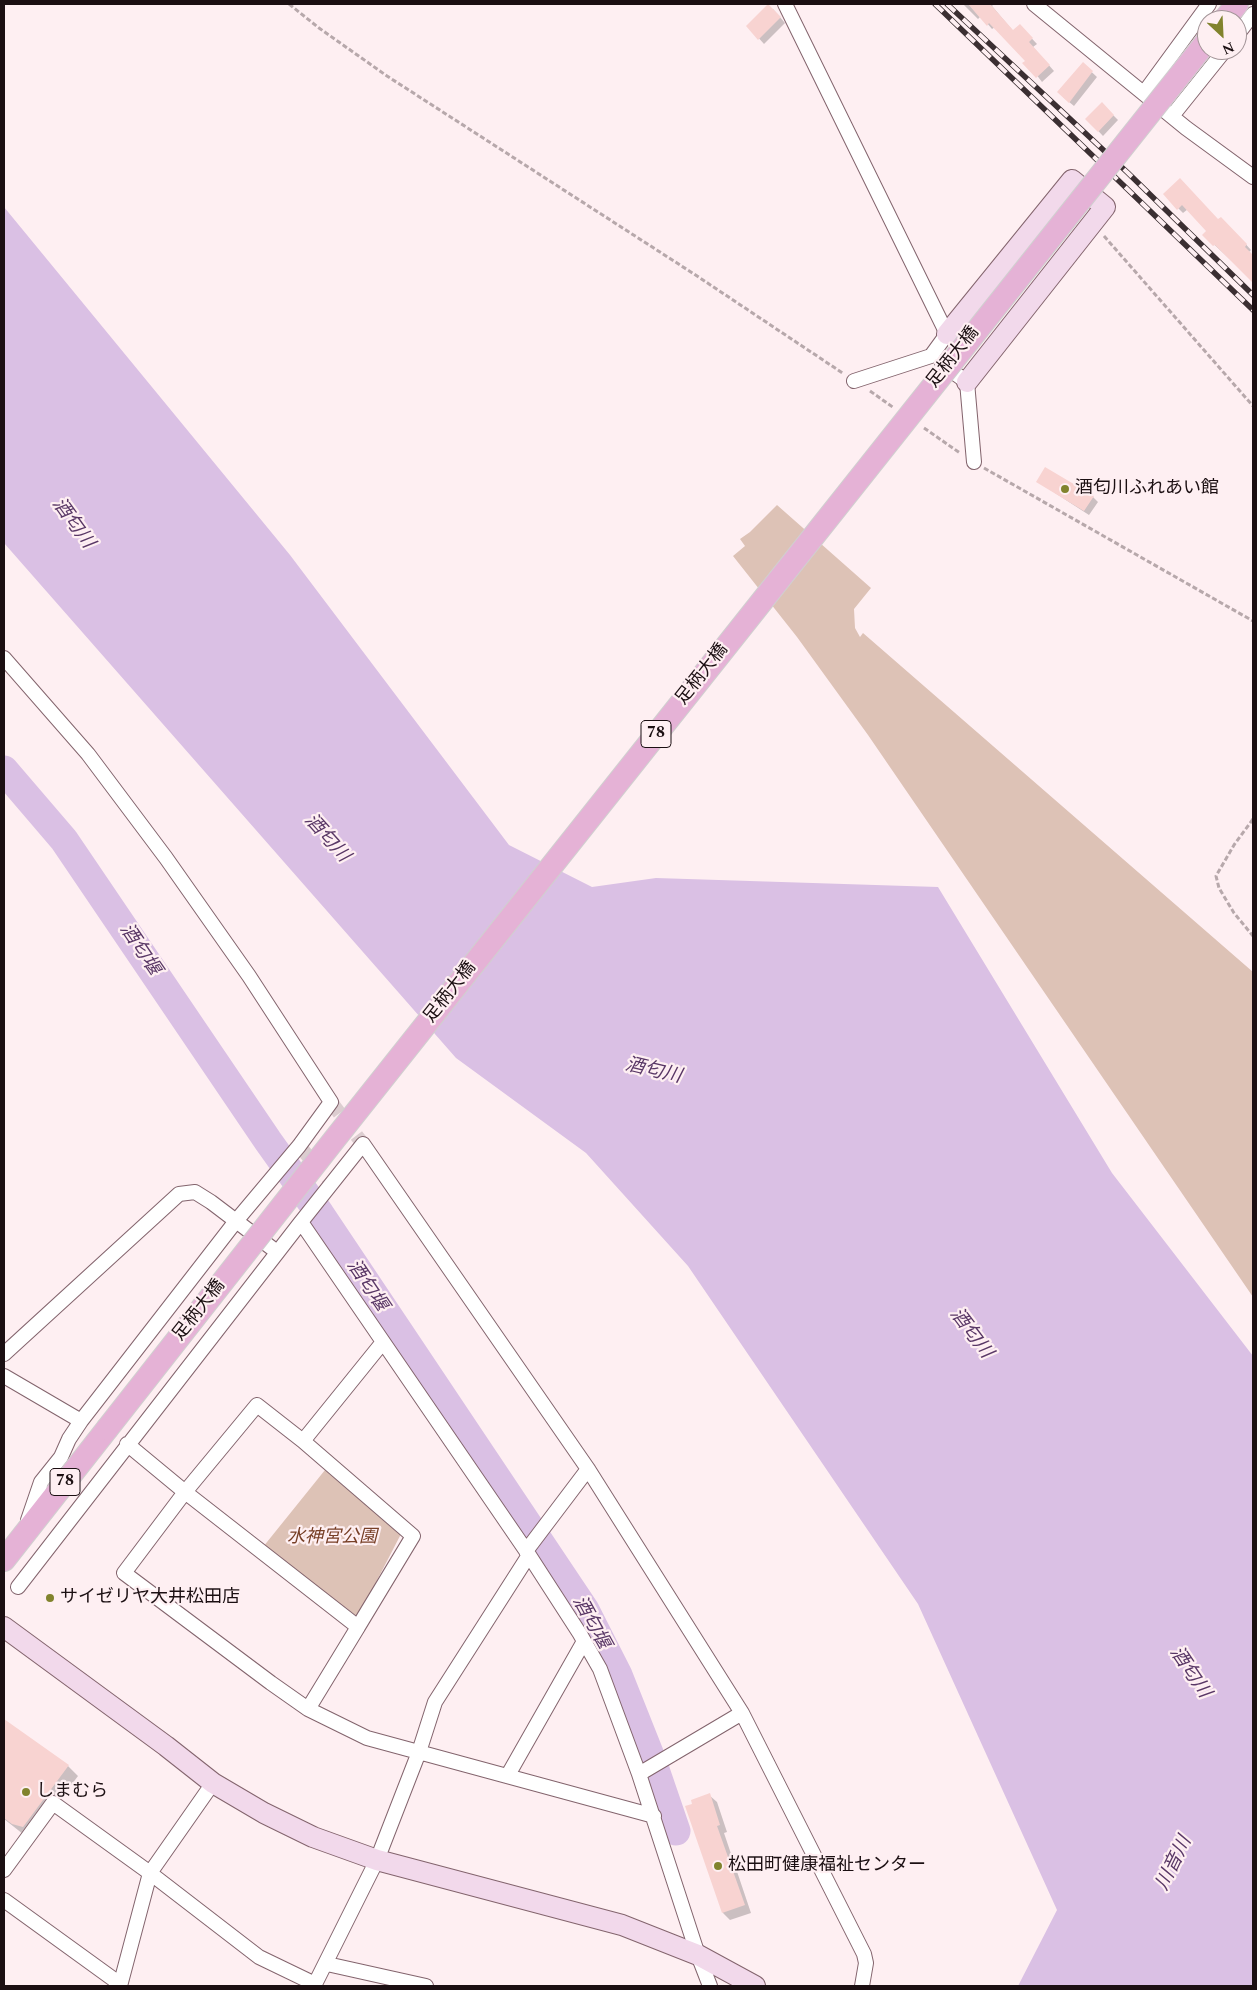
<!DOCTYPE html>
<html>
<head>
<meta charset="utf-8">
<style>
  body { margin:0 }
  #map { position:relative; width:1257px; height:1990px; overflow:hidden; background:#feeff2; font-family:Spectral,serif }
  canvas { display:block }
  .frame { position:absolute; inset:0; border:5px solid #1b0f12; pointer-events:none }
  .north { position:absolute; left:1197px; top:10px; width:50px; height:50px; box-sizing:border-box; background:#feeff2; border:1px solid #a39598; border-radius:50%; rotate:155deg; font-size:14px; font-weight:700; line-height:20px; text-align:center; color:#1b0f12 }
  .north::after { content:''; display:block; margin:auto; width:18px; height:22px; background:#81832d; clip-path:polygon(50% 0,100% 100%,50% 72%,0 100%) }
</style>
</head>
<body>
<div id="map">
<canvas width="1257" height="1990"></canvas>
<div class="frame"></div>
<div class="north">N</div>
</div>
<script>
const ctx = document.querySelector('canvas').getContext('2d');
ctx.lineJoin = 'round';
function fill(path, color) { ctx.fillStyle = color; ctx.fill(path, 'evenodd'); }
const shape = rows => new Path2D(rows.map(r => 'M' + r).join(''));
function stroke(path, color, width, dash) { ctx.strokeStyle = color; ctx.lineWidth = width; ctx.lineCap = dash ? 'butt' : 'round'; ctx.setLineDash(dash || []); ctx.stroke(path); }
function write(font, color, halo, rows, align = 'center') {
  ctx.font = font + ' Spectral,"Noto Sans JP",serif'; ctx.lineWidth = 4.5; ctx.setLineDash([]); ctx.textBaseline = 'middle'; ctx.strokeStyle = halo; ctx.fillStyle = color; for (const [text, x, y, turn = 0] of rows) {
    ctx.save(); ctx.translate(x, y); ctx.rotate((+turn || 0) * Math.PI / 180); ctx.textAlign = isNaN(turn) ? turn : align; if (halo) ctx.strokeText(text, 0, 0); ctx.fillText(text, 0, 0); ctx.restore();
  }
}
fill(shape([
  [777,505,871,588,854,609,855,628,860,637,863,633,1253,972,1253,1297,868,735,797,637,733,556,745,546,740,539,750,532],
  [325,1470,401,1534,358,1617,263,1547]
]), '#ddc2b6');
fill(shape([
  [4,207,290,555,509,845,592,887,656,878,938,887,1112,1173,1253,1356,1253,1986,1018,1986,1057,1910,918,1604,688,1266,586,1153,456,1058,4,543]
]), '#dac0e4');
fill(shape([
  [963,4,994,4,992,6,1014,32,1020,26,1037,44,1033,47,1054,71,1042,82,1026,61,995,27,992,29,981,16,978,19],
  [773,9,785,23,764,44,748,26],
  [1083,64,1097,77,1074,106,1063,97],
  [1102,104,1118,120,1103,136,1087,119],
  [1164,194,1219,221,1242,240,1251,250,1249,252,1253,256,1253,281,1204,235,1208,231,1188,209,1183,213],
  [1038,482,1093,497,1098,502,1089,515],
  [4,1720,68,1766,78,1776,33,1836,23,1834,4,1819],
  [709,1795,717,1802,727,1832,724,1833,751,1913,730,1920,723,1913,694,1804]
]), '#0003');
stroke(shape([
  [4,770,64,840,268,1141,320,1214,585,1610,618,1675,651,1758,676,1831]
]), '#dac0e4', 29);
fill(shape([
  [768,4,781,17,758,40,746,26],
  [968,4,990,4,1013,30,1020,24,1033,38,1029,42,1050,65,1036,78,1022,63,1025,61,989,23,987,26],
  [1083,62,1093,71,1069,103,1057,92],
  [1102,102,1114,115,1098,132,1085,119],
  [1180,178,1218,219,1221,217,1247,244,1245,247,1253,255,1253,283,1215,245,1213,246,1202,235,1206,231,1182,205,1177,210,1163,194],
  [1045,467,1094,496,1084,511,1036,482],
  [4,1719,69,1765,23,1827,12,1824,4,1818],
  [710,1793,720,1825,717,1826,745,1905,722,1913,685,1806,692,1804,691,1800]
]), '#f8d3d1');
stroke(shape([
  [331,1102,363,1144],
  [299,1146,332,1183]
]), '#dccdd0', 14, [14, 7]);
const street = shape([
  [785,4,947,334,931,356,854,381],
  [1034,4,1186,128,1253,177],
  [1237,35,1253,14],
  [1144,93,1209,4],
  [1172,116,1225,50],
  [942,364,967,382,974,462],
  [4,658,88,754,166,858,249,976,331,1102,299,1146,236,1221,81,1421,69,1439,61,1457,41,1482,28,1520],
  [301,1222,363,1144,588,1469,742,1713,864,1954,866,1963,862,1986],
  [4,1354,179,1194,195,1192,211,1202,277,1252],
  [4,1376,81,1421],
  [303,1441,383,1342],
  [127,1444,185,1492,358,1627,413,1536,303,1441,257,1405,185,1492,124,1573,271,1683,308,1709,367,1738,654,1816],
  [526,1551,588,1469],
  [18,1587,301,1222,529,1555,580,1634,600,1669,639,1774,698,1955,710,1986],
  [308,1709,358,1627],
  [639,1774,742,1713],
  [508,1775,583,1643],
  [4,1870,53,1803,150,1873,259,1957,315,1984],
  [4,1900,120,1984],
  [327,1964,426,1986],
  [120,1986,150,1873,213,1783],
  [314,1986,377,1860,419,1752,435,1702,529,1555]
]);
const secondary = shape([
  [947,334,1072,180,1105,207,967,382],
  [4,1627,166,1746,213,1783,264,1813,313,1837,377,1860,622,1925,698,1955,755,1986]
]);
const primary = shape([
  [1224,20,1237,4],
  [4,1560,107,1429]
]);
stroke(street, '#83646d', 16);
stroke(secondary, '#83646d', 22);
stroke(primary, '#d1cfd0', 24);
stroke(shape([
  [289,4,319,28,387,76,694,274,844,374],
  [1104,236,1253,406],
  [870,391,894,408],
  [924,428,960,453],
  [984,468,1253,621],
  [1253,819,1234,845,1216,876,1219,888,1234,913,1253,936]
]), '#b7a8ab', 3, [5, 2.5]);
stroke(street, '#fff', 14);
stroke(secondary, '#f2d9eb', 20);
stroke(primary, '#e5b2d6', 22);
const rail = shape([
  [935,4,1253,310],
  [947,4,1128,173,1253,295]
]);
stroke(rail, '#3b2f32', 5.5);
stroke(rail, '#feeff2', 4, [11]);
const primaryBridge = shape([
  [107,1429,334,1140,1207,41]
]);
stroke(primaryBridge, '#d1cfd0', 24, []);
stroke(primaryBridge, '#e5b2d6', 22);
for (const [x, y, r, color] of [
  [1065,489,5,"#81832d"],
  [50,1598,5,"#81832d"],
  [26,1792,5,"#81832d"],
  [718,1866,5,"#81832d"]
]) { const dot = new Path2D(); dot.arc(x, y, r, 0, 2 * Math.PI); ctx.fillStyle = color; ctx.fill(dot); stroke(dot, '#feeff2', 2); }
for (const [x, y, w] of [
  [656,734,30],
  [65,1482,30]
]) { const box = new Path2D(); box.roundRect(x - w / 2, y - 13.5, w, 27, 4); ctx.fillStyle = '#feeff2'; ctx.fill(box); stroke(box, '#1b0f12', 1); }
write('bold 16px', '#1b0f12', null, [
  ["78",656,734],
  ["78",65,1482]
]);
write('18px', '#1b0f12', '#feeff2', [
  ["足柄大橋",954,358,-52],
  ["足柄大橋",703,675,-52],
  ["足柄大橋",451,993,-52],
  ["足柄大橋",200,1311,-52]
]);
write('18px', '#1b0f12', '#feeff2', [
  ["酒匂川ふれあい館",1075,489],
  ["サイゼリヤ大井松田店",60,1598],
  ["しまむら",36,1792],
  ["松田町健康福祉センター",728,1866]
], 'left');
write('italic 18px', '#773f26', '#feeff2', [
  ["水神宮公園",332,1538]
]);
write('italic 19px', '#593766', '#feeff2', [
  ["酒匂川",72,524,54],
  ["酒匂川",326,839,48],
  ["酒匂堰",139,950,56],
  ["酒匂川",653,1072,13],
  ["酒匂堰",366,1286,56],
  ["酒匂川",970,1334,53],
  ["酒匂堰",590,1623,61],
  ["酒匂川",1189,1673,56],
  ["川音川",1175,1864,-64]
]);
</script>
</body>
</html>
